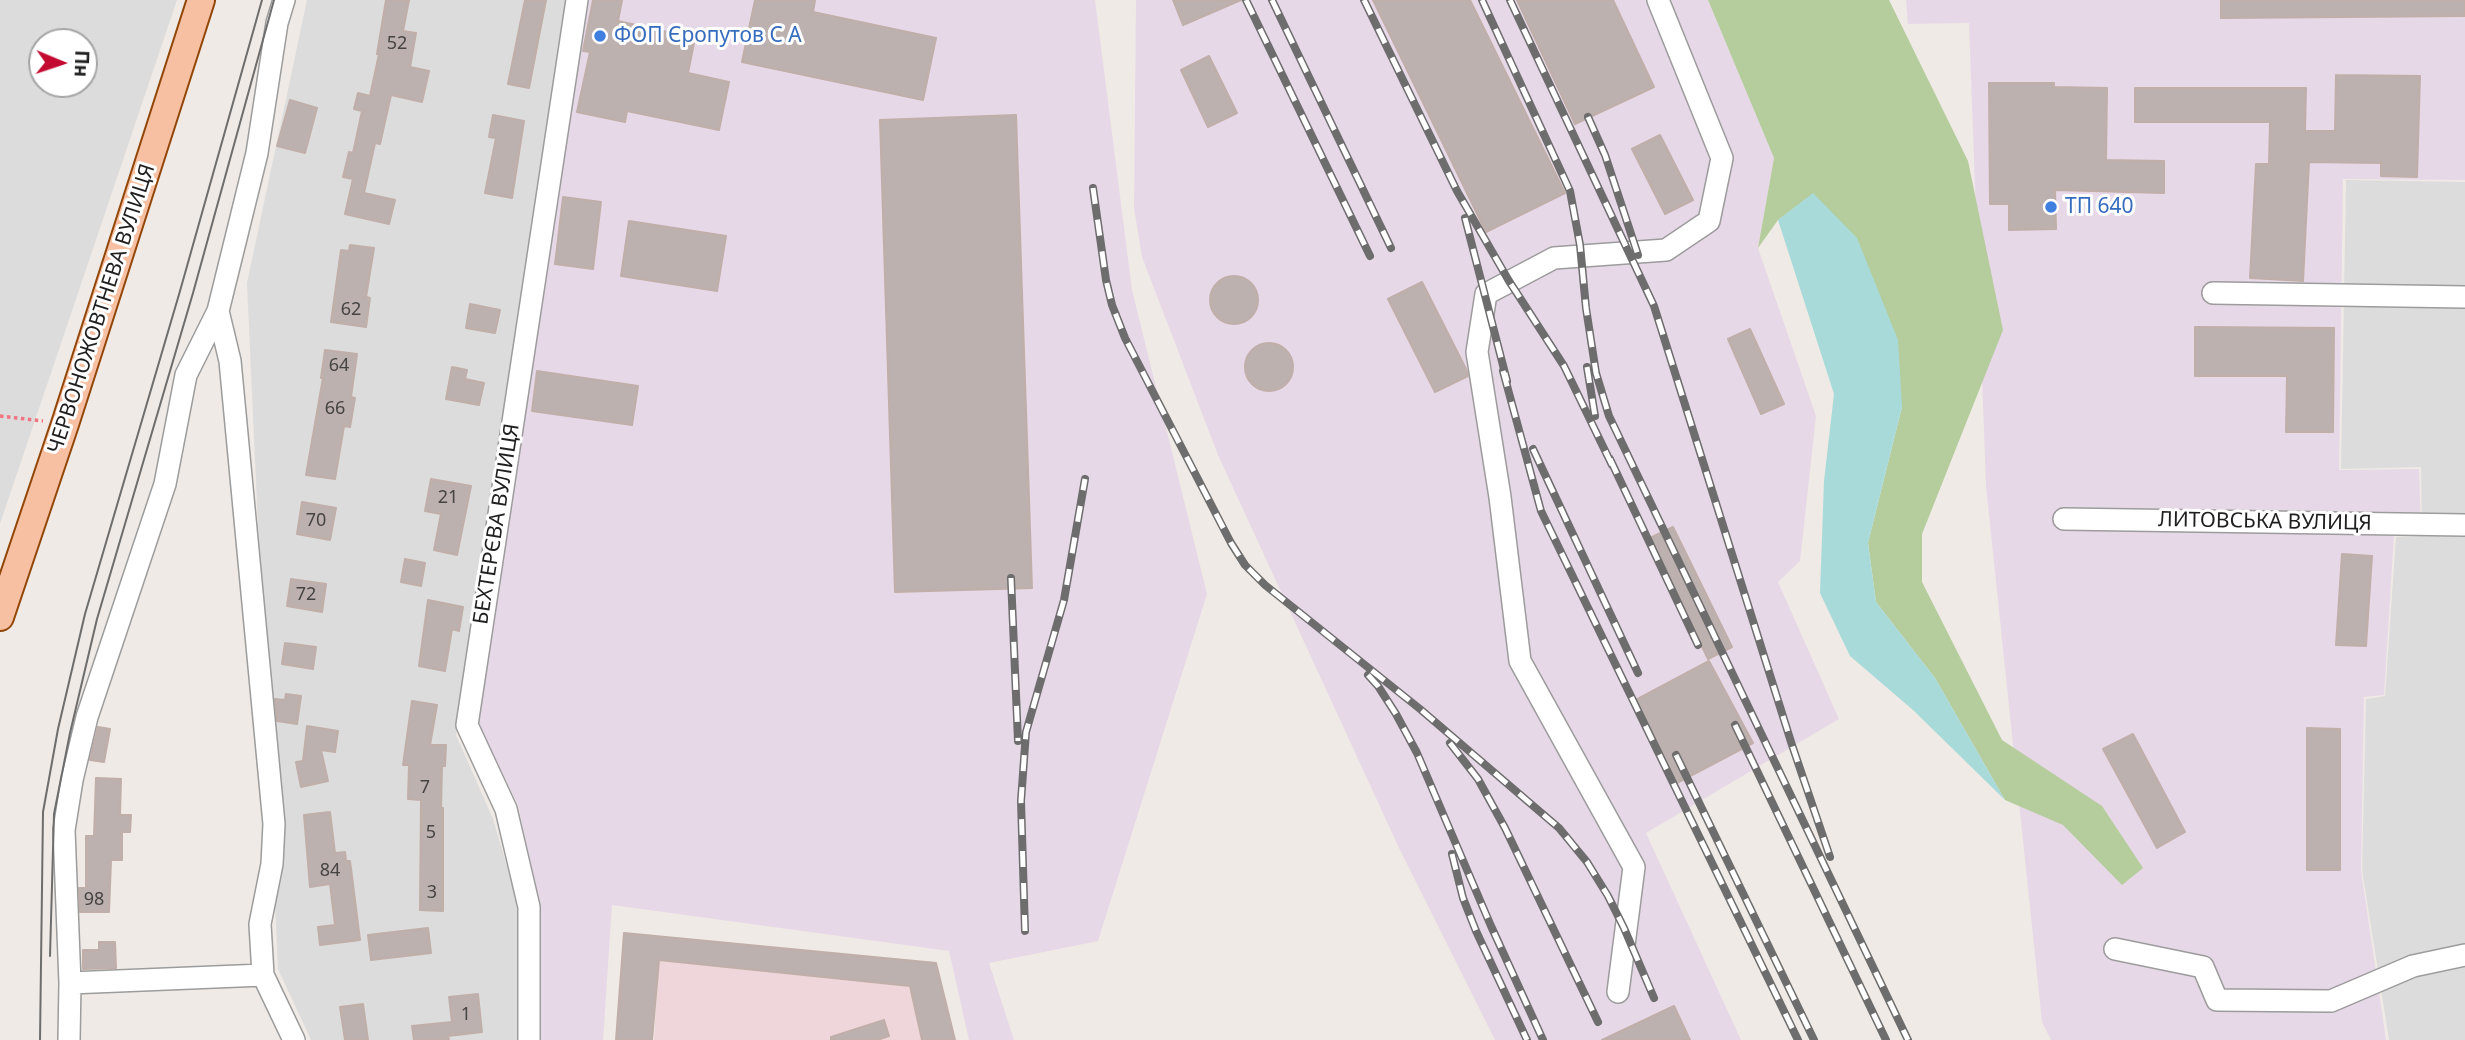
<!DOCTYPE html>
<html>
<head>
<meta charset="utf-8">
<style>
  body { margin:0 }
  #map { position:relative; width:2465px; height:1040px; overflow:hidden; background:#efeae5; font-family:"Noto Sans",sans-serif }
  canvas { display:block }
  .north { position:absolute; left:28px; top:28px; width:70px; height:70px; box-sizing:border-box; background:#fff; border:2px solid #a5a5a5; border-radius:50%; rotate:92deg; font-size:19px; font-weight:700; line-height:28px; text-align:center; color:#1f1f1f }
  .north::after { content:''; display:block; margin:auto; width:24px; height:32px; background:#c30b32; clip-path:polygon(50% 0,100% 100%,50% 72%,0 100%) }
</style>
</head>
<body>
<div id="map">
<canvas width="2465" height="1040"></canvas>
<div class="north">Пн</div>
</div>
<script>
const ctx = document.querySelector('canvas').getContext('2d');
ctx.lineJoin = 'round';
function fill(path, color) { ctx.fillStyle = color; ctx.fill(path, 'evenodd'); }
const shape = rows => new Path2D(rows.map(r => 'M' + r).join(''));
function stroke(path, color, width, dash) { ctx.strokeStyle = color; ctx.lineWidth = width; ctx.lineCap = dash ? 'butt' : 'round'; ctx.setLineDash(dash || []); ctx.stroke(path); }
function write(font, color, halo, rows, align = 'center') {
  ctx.font = font + ' "Noto Sans",sans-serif'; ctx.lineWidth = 6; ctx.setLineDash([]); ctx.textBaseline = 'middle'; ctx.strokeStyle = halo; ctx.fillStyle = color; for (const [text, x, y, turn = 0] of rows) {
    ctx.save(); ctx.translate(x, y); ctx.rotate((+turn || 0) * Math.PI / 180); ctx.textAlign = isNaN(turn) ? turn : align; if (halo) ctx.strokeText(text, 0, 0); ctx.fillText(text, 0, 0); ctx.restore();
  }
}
fill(shape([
  [0,0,177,0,0,524],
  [84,42,84,84,42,84,42,42],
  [307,0,566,0,456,735,493,819,521,914,518,1040,311,1040,278,969,247,283],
  [2346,180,2465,182,2465,1040,2389,1040,2362,870,2366,699,2385,696,2396,537,2422,536,2421,467,2341,469]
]), '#dddcdc');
fill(shape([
  [659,960,910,986,922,1040,654,1040]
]), '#efd6da');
fill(shape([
  [587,0,1095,0,1132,290,1207,594,1098,941,989,963,1014,1040,969,1040,949,951,612,905,603,1040,540,1040,539,905,518,805,478,722,577,49],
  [1136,0,1708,0,1774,158,1758,248,1816,416,1800,561,1778,582,1839,719,1646,833,1741,1040,1495,1040,1399,848,1218,455,1142,257,1134,208],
  [1906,0,2465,0,2465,180,2343,179,2339,470,2419,469,2421,534,2394,535,2384,695,2364,697,2361,870,2386,1040,2051,1040,2042,1022,1986,486,1969,23,1908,24]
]), '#e7d8e8');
fill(shape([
  [1708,0,1889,0,1968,161,2003,330,1922,534,1922,582,2002,740,2102,806,2143,868,2122,885,2063,825,2005,800,1935,678,1876,602,1868,543,1902,407,1813,194,1778,220,1758,248,1774,158]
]), '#b5cc9c');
fill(shape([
  [1813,193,1857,238,1898,340,1902,407,1868,543,1876,602,1935,678,2005,800,1913,710,1850,656,1820,593,1824,481,1834,394,1778,220]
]), '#a8dada');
const building = shape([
  [386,0,409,0,403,31,416,33,410,67,429,71,422,102,391,95,380,144,375,143,364,193,395,200,389,224,345,214,353,179,343,177,349,152,353,153,362,111,354,109,358,93,370,96,379,54,377,54,386,0],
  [525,0,546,0,529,88,508,84,525,0],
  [593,0,622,0,618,21,695,38,688,73,729,82,719,130,627,111,625,122,577,112,590,52,583,51,593,0],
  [755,0,815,0,813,12,936,38,923,100,742,62,755,0],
  [1173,0,1241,0,1183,25,1173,0],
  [1373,0,1470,0,1565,193,1486,232,1373,0],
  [1517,0,1613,0,1654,87,1575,124,1517,0],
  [2221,0,2465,0,2465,16,2221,18,2221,0],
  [1209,56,1237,113,1208,127,1181,70,1209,56],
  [2336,75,2420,76,2417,177,2381,176,2381,163,2309,162,2303,281,2250,278,2256,164,2269,164,2270,122,2135,122,2135,88,2306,88,2305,131,2335,131,2336,75],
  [1989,83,2054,83,2054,87,2107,88,2106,160,2164,161,2164,193,2055,190,2056,229,2009,230,2009,204,1990,204,1989,83],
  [290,100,317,108,305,153,277,146,290,100],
  [493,115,524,121,512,198,485,193,496,138,489,137,493,115],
  [1016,115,1032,588,895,592,880,120,1016,115],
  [1660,135,1693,200,1665,214,1632,149,1660,135],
  [563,197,601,202,593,269,555,264,563,197],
  [629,221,726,236,717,291,621,276,629,221],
  [350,245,374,248,366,297,370,298,366,327,331,322,341,250,349,251,350,245],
  '1210 300a24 24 0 1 1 48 0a24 24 0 1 1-48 0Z',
  [1422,282,1466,369,1468,376,1435,392,1388,299,1422,282],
  [470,304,500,310,495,333,466,328,470,304],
  [2195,327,2334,328,2333,432,2286,432,2287,376,2195,376,2195,327],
  [1750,329,1784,404,1761,414,1728,339,1750,329],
  '1245 367a24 24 0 1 1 48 0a24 24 0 1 1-48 0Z',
  [325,350,357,354,351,397,355,398,350,427,344,426,335,479,306,475,323,378,321,378,325,350],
  [452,367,467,370,465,379,484,383,479,405,446,399,452,367],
  [537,371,638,386,632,425,532,411,537,371],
  [431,479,471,486,457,555,434,550,441,514,425,511,431,479],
  [302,502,336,508,330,540,297,534,302,502],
  [1673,527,1732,647,1708,659,1650,538,1673,527],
  [2342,554,2372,556,2366,646,2336,645,2342,554],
  [405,559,425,563,421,586,401,582,405,559],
  [291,579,326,584,322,612,287,606,291,579],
  [428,600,463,607,459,631,452,629,445,671,419,666,428,600],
  [285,643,316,647,313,669,282,664,285,643],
  [1709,661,1753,743,1675,784,1632,702,1709,661],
  [286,694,301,696,297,724,277,721,275,699,285,700,286,694],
  [412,701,437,705,430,745,446,745,445,766,442,766,441,808,443,808,443,911,420,910,421,800,408,799,409,765,403,765,412,701],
  [307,726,338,731,335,752,321,750,328,781,301,787,296,762,303,761,307,726],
  [98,727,110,729,104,762,90,760,98,727],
  [2307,728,2340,729,2340,870,2307,870,2307,728],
  [2133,734,2185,832,2157,848,2103,749,2133,734],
  [96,778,121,779,120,815,131,815,130,832,122,832,122,860,111,860,109,912,80,912,79,888,86,888,86,836,94,836,96,778],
  [330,812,335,853,345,852,346,861,350,861,360,940,320,945,318,927,335,925,330,884,310,887,304,815,330,812],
  [428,928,431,953,371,960,368,935,428,928],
  [624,933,936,963,955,1040,922,1040,910,986,659,960,652,1040,616,1040,624,933],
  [99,942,115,942,116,968,83,969,83,950,99,950,99,942],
  [478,994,482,1032,448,1036,449,1040,414,1040,412,1026,452,1022,449,997,478,994],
  [363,1004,368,1040,345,1040,340,1007,363,1004],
  [1674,1006,1690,1040,1602,1040,1674,1006],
  [884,1020,889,1036,877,1040,831,1040,831,1037,884,1020]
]);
fill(building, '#bcb1af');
stroke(building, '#c0aea9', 2);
const minor = shape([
  [284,0,277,23,257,153,218,311,230,361,274,824,272,864,260,924,263,975,294,1040],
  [2213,293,2465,297],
  [2064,519,2465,525],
  [2115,949,2203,967,2217,1000,2331,1001,2413,966,2465,955],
  [70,983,263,975],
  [1618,992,1634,867,1520,661,1500,497,1477,352,1486,294,1554,258,1666,250,1709,221,1722,158,1658,0],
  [69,1040,70,983,64,830,72,780,87,717,165,484,186,375,218,311],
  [529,1040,529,907,506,809,467,725,577,0]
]);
const major = shape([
  [0,617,65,424,201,0]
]);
stroke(minor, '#9c9c9c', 24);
stroke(major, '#914608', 30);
stroke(shape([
  [0,416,43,421]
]), '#f27381', 3.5, [3.5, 3.5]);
stroke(minor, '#fff', 21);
stroke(major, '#f7c0a3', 26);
stroke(shape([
  [50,956,54,814,70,733,97,619,193,293,274,0],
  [40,1040,43,812,58,729,85,614,180,291,262,0]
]), '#6d6d6d', 2);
const rail = shape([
  [1246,0,1370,256],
  [1272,0,1391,248],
  [1364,0,1457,191,1509,281,1564,366,1612,465],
  [1482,0,1570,191,1580,245,1586,308,1596,373,1609,416,1908,1040],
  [1510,0,1654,306,1792,745,1830,857],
  [1588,117,1605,155,1638,255],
  [1093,188,1106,280,1112,305,1125,338,1231,543,1245,565,1265,585,1420,709,1559,828,1587,862,1608,896,1624,928,1654,998],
  [1465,218,1507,381],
  [1587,367,1595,416],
  [1503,371,1541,511,1798,1040],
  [1533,449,1638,673],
  [1610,459,1698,645],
  [1011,578,1018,741],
  [1368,675,1378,686,1396,714,1417,753,1491,926,1543,1040],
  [1735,725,1886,1040],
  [1450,743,1478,779,1505,828,1598,1022],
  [1676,755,1814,1040],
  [1452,854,1463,898,1476,931,1527,1040],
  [1025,931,1021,801,1026,732,1064,600,1085,479]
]);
stroke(rail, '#6d6d6d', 8);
stroke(rail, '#fff', 5, [16]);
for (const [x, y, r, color] of [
  [600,36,7,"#3f7fe0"],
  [2051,207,7,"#3f7fe0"]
]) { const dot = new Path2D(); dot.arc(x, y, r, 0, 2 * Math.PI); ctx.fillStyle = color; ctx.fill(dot); stroke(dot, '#fff', 2.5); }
write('18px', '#464443', null, [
  ["52",397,44],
  ["62",351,310],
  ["64",339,366],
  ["66",335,409],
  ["21",448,498],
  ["70",316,521],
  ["72",306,595],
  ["7",425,788],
  ["5",431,833],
  ["84",330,871],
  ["3",432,893],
  ["98",94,900],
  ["1",466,1015]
]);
write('21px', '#366cbe', '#fff', [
  ["ФОП Єропутов С А",614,36],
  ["ТП 640",2065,207]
], 'left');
write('21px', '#1f1f1f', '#fff', [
  ["ЧЕРВОНОЖОВТНЕВА ВУЛИЦЯ",102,309,-72],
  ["ЛИТОВСЬКА ВУЛИЦЯ",2265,522,1],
  ["БЕХТЕРЄВА ВУЛИЦЯ",497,524,-81]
]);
</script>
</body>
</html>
